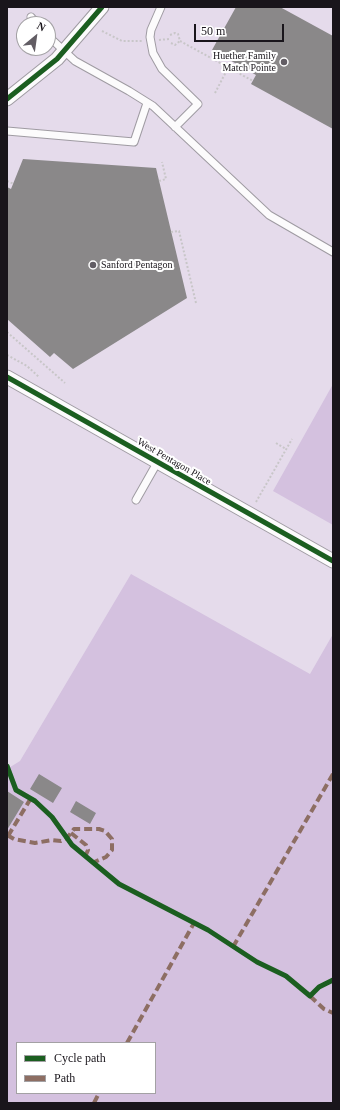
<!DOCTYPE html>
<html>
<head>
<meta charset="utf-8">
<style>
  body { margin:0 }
  #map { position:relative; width:340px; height:1110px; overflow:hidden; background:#e9e4ec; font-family:Georgia,serif }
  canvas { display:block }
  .frame { position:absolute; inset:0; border:8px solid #19151b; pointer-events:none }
  .legend { position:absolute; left:16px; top:1042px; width:140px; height:52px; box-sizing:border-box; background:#fff; border:1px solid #a3a1a4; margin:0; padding:5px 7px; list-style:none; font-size:12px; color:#19151b }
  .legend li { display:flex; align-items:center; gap:8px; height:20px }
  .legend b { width:20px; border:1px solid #a3a1a4 }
  .north { position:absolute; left:16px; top:16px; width:40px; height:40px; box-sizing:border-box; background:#fff; border:1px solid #a3a1a4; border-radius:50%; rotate:29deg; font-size:11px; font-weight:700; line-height:16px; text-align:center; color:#19151b }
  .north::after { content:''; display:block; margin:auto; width:14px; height:18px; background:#625d64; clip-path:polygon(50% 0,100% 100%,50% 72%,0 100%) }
  .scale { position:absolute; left:194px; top:24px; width:90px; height:18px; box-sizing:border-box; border:2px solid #19151b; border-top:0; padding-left:5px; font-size:12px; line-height:14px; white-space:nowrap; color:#19151b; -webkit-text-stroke:3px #fff; paint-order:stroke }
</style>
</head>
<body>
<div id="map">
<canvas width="340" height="1110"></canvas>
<div class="frame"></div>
<ul class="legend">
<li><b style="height:5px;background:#1b5e20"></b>Cycle path</li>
<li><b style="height:5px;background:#8d6e63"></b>Path</li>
</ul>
<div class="north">N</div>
<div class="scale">50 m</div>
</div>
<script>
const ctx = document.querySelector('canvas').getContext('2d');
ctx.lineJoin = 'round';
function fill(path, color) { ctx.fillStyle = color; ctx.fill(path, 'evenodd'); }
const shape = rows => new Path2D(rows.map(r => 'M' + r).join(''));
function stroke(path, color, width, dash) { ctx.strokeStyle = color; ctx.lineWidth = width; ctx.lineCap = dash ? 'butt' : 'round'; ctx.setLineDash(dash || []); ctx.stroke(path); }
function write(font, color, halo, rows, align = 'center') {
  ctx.font = font + ' Georgia,serif'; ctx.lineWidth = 4; ctx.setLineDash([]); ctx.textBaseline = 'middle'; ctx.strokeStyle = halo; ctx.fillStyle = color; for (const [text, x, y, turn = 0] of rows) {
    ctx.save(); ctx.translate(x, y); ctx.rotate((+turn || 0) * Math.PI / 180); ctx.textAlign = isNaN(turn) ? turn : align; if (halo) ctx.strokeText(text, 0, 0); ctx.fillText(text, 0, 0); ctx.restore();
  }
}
fill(shape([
  [7,7,333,7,333,1103,7,1103],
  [24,24,48,24,48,48,24,48],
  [17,1043,155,1043,155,1093,17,1093]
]), '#e5dbeb');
fill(shape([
  [333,384,333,525,273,491],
  [131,574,310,674,333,634,333,1103,7,1103,7,769,20,761],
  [17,1043,155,1043,155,1093,17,1093]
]), '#d4c1df');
fill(shape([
  [236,7,280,7,333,36,333,129,251,84,256,75,212,50],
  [23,159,156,168,187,298,73,369,54,353,50,357,7,319,7,187,11,189],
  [39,774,62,788,53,803,30,789],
  [7,791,24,802,7,830],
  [76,801,96,813,90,824,70,812]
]), '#8a8889');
const service = shape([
  [161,7,151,30,150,37,153,53,162,69,198,104,175,127],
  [31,17,37,24],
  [48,36,75,61,129,91,153,106,269,215,333,252],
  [7,131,134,142,147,103],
  [136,500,157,463]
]);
const minor = shape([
  [7,99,57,59,102,7],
  [7,377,333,561]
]);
stroke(service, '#9f9ba2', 9);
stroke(minor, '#9f9ba2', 15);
stroke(shape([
  [102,31,122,41,142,41],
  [170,35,175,33,178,34,180,41],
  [159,40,169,39],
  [180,41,253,81],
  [171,43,175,45,180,41],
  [215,93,228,68],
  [7,153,7,152],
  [7,181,14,184],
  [159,181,166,179,162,162],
  [171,232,179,231,196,303],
  [7,332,65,383],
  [7,355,27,366,39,377],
  [276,443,286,449],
  [256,502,292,439]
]), '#c8c6c8', 2, [2, 2]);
stroke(service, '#fcfbfc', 7);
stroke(minor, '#fcfbfc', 13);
stroke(shape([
  [71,833,86,845,88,850,85,857],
  [7,835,14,839,35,843,52,840,61,841,67,838,74,829,99,829,105,831,112,839,112,850,106,857,92,863],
  [8,836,31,798],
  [233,947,333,774],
  [310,996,324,1009,333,1013],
  [127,1043,194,923],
  [94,1103,99,1093]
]), '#8d6e63', 4, [8, 4]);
stroke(shape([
  [7,99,57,59,102,7],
  [7,377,333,561],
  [7,766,16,790,35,801,52,817,72,845,119,884,208,930,257,962,286,976,310,996,319,987,333,980]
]), '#1b5e20', 5);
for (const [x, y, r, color] of [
  [284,62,4,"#625d64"],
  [93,265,4,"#625d64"]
]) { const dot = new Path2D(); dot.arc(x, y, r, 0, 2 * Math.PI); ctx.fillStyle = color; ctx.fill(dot); stroke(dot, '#fff', 1.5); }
write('10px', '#19151b', '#fff', [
  ["Huether Family",276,56],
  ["Match Pointe",276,68],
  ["Sanford Pentagon",101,265,"left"]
], 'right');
write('10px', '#19151b', '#fff', [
  ["West Pentagon Place",174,462,30]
]);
</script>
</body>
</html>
